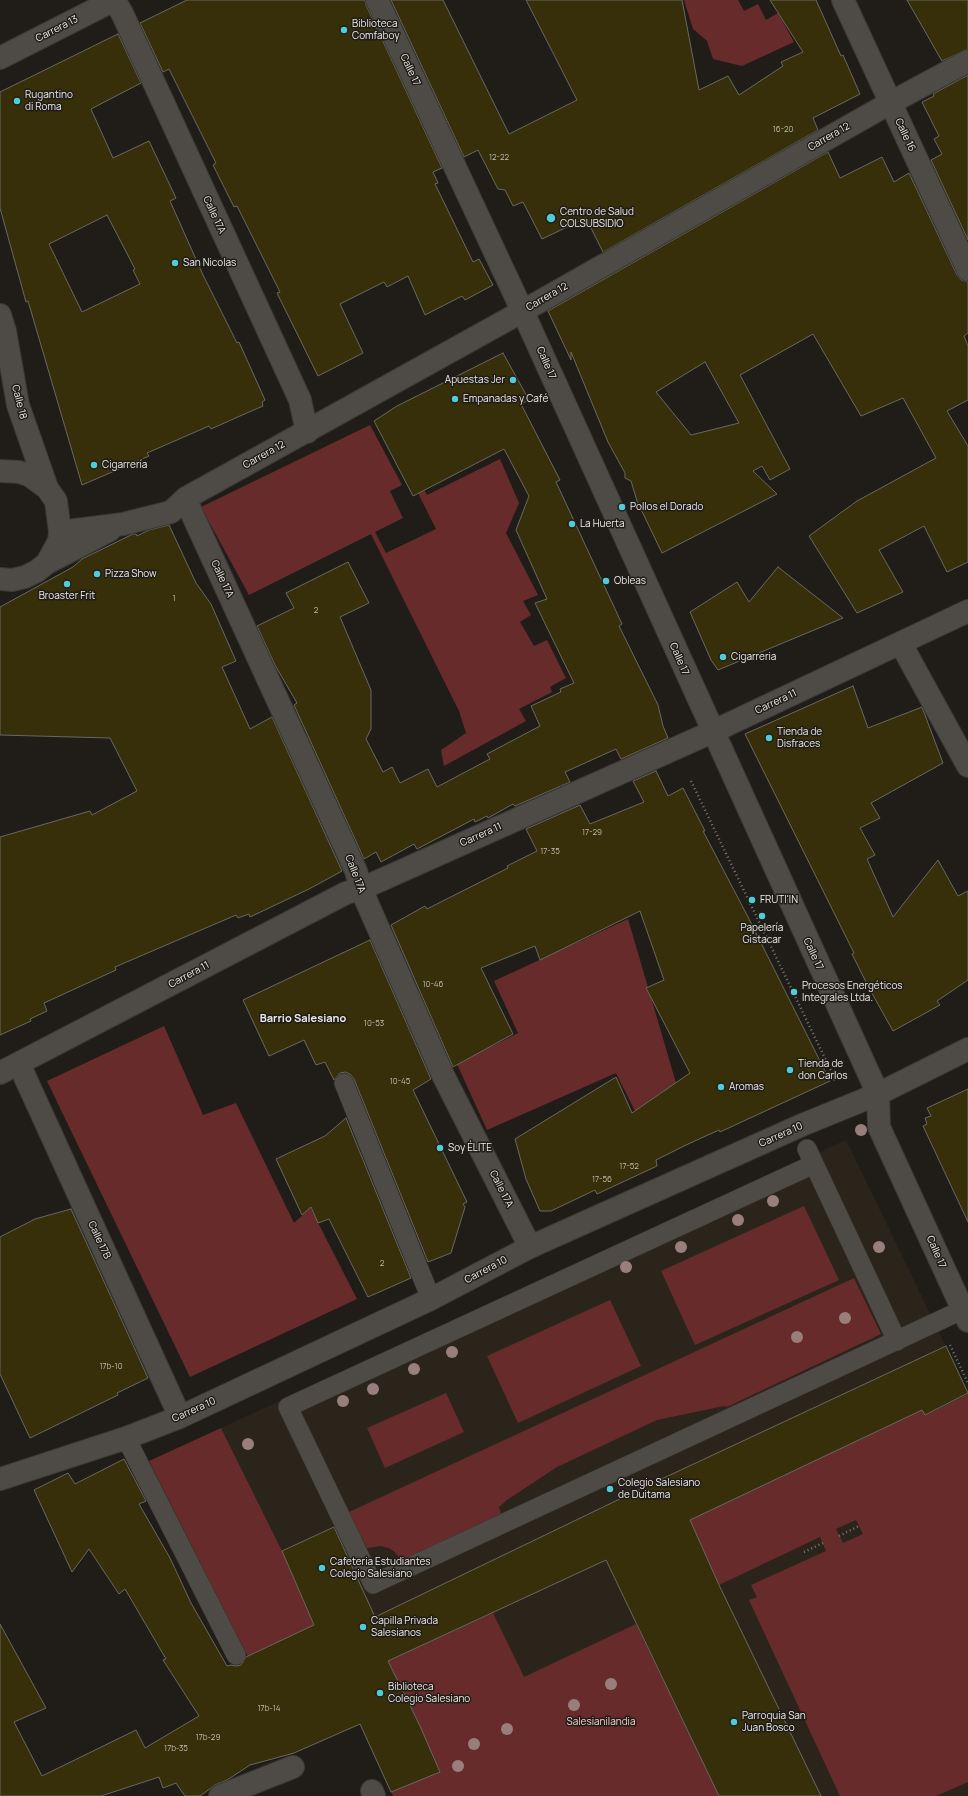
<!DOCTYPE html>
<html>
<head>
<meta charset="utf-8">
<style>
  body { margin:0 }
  canvas { display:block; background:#201c18 }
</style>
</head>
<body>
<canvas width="968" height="1796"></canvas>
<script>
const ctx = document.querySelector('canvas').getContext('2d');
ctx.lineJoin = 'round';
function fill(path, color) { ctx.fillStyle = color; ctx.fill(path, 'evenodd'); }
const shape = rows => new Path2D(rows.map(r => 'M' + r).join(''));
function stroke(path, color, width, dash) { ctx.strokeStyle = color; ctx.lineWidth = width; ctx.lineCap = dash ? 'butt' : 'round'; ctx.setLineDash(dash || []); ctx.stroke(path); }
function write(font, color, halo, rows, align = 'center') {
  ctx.font = font + ' Manrope,sans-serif'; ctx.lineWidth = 3; ctx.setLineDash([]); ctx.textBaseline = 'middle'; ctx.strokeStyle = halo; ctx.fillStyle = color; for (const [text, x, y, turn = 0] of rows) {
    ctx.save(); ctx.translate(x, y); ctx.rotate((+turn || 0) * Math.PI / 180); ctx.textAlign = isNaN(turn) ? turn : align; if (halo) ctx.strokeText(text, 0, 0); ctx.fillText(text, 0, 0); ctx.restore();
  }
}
fill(shape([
  [846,1140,968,1392,968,1796,393,1796,314,1626,282,1551,221,1428]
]), '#2b241a');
fill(shape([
  [684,0,738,0,744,11,758,4,766,20,778,13,794,42,742,66,713,59,707,41,693,29],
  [370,425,402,485,390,491,403,518,375,532,386,553,436,529,415,487,421,484,427,495,500,459,519,503,506,533,538,595,523,601,531,615,520,622,534,646,547,640,566,678,550,687,552,692,519,709,526,721,444,766,441,750,466,733,459,711,371,534,249,595,201,507],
  [628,919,676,1083,635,1111,616,1073,487,1130,457,1064,518,1033,494,981],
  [164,1026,203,1115,236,1103,294,1223,305,1213,303,1207,309,1205,357,1299,190,1377,47,1081],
  [804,1206,839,1280,695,1345,661,1271],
  [854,1278,881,1334,727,1407,724,1406,657,1420,557,1467,507,1500,499,1507,501,1514,402,1562,395,1552,389,1548,380,1546,367,1548,349,1512],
  [610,1300,641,1366,518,1423,487,1356],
  [446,1393,464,1432,385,1468,367,1428],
  [968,1394,968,1782,936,1796,840,1796,749,1600,757,1597,751,1585,826,1551,820,1537,719,1585,690,1520,922,1410,926,1415],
  [856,1520,863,1534,843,1543,836,1529],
  [221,1428,282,1551,314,1626,248,1657,149,1461],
  [493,1613,524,1677,636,1624,719,1796,393,1796,391,1792,440,1772,420,1726,388,1661]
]), '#682b2b');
const building = shape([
  [187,0,365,0,366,5,442,168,433,172,438,183,435,184,473,262,479,259,493,285,465,300,462,296,425,315,408,276,387,287,384,282,340,304,363,353,318,376,277,293,280,292,237,206,234,207,213,165,216,163,169,69,163,72,140,23,187,0],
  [391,0,443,0,509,134,577,100,526,0,682,0,699,90,728,76,739,95,783,66,781,62,803,52,770,0,816,0,841,56,843,55,860,94,813,118,818,130,603,252,586,218,542,239,523,202,513,206,505,190,498,189,478,150,464,157,391,0],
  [907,0,968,0,968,49,942,61,907,0],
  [118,34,141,83,91,109,113,158,149,141,176,198,170,201,203,275,237,343,239,342,265,400,262,402,263,406,240,416,211,429,209,426,147,453,149,456,82,485,28,301,26,302,0,208,0,92,118,34],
  [107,215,135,269,133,270,140,284,82,312,49,244,107,215],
  [968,75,968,240,931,160,942,154,934,139,939,136,922,102,934,96,933,94,968,75],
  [828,152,840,178,882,157,894,182,909,173,957,275,961,280,968,282,968,333,964,336,968,346,968,400,947,411,968,446,968,562,947,572,924,526,879,550,903,592,857,613,809,536,857,501,936,458,903,398,861,416,813,334,740,375,790,469,770,480,762,466,753,471,777,494,662,553,637,501,631,481,625,478,625,473,608,442,571,352,571,360,548,311,828,152],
  [705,362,739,423,691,435,656,392,705,362],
  [503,353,529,400,521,404,560,480,556,482,622,624,619,626,658,705,663,726,668,738,621,759,616,749,565,772,570,782,515,806,513,804,488,818,487,816,475,822,474,819,417,849,414,844,381,862,376,852,364,859,294,705,297,703,275,665,257,626,294,608,286,593,348,562,369,603,340,617,371,690,371,729,366,739,383,772,392,767,400,783,428,769,437,787,490,759,487,754,540,726,531,706,561,692,560,689,574,683,535,603,547,599,516,530,529,496,504,449,413,496,374,421,397,406,503,353],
  [169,525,196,583,211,604,236,661,222,667,250,729,272,717,342,871,309,889,250,917,249,914,238,918,236,915,115,967,116,970,44,1003,47,1011,30,1019,31,1021,0,1035,0,837,90,811,92,815,137,791,110,738,0,735,0,607,73,567,82,559,133,534,136,534,137,536,149,530,169,525],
  [778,567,843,618,718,670,711,660,690,612,737,582,749,602,778,567],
  [853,686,868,728,922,707,943,763,871,803,880,818,860,828,875,855,867,859,893,917,938,860,958,896,968,891,968,980,937,1001,940,1005,893,1031,869,988,852,954,854,953,745,734,853,686],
  [656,771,668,796,683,788,705,831,703,831,748,917,830,1081,720,1132,719,1130,686,1145,656,1160,657,1166,597,1194,595,1190,551,1211,540,1211,526,1179,515,1139,616,1077,632,1113,690,1073,646,988,664,980,640,911,540,960,535,946,481,968,513,1034,453,1067,391,925,425,906,427,909,508,868,507,866,537,851,526,829,580,805,590,824,644,802,633,781,656,771],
  [370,940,431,1079,413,1090,467,1202,463,1204,465,1207,451,1253,428,1262,354,1079,350,1074,345,1072,340,1073,334,1080,325,1062,316,1065,304,1040,269,1056,243,1000,370,940],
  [968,1089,968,1222,923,1126,927,1124,925,1118,931,1116,927,1108,968,1089],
  [346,1118,411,1278,368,1297,329,1219,318,1223,311,1207,302,1215,276,1159,325,1136,346,1118],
  [71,1209,148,1378,117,1393,118,1395,30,1438,0,1374,0,1237,35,1219,71,1209],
  [946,1346,968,1393,925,1415,922,1410,690,1520,719,1585,821,1796,719,1796,606,1560,388,1661,420,1726,440,1772,391,1792,360,1724,294,1753,250,1765,227,1780,215,1785,200,1796,185,1796,176,1783,163,1788,159,1777,101,1796,0,1796,0,1624,46,1708,14,1722,42,1776,136,1730,145,1748,199,1716,163,1660,166,1659,125,1589,119,1594,89,1549,72,1572,34,1490,68,1473,75,1484,124,1459,146,1501,139,1504,170,1558,191,1603,227,1666,231,1665,236,1666,241,1665,246,1657,314,1625,282,1551,334,1527,375,1617,653,1483,946,1346]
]);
fill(building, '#362f09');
stroke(building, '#696862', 1);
const lane = shape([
  [344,1083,431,1299],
  [807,1149,897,1341],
  [814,1164,288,1407,373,1584,962,1310],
  [126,1438,236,1655]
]);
const street = shape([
  [114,0,122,13,300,400,307,432],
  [377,0,528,323,878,1094,879,1127,968,1321],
  [843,0,968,270],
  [0,58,114,0],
  [0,315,5,331,18,405,47,488],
  [0,471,19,472,29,475,47,488,56,501,60,532,59,541,47,563,37,571,25,577,12,580,0,579],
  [186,498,188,505,356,871,361,889,443,1075,530,1247],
  [60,532,123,524,171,512,186,498,523,311,890,103,968,61],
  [47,563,110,530],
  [901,644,968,766],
  [19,1064,180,1417],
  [0,1073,346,893,361,889,712,732,968,611],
  [0,1479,126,1438,180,1417,431,1299,530,1247,802,1125,878,1094,968,1049],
  [372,1791,374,1796],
  [220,1796,293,1767]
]);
stroke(lane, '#3b3936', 20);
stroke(street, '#3b3936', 24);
stroke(shape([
  [691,781,835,1079,832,1081],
  [950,1345,968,1383],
  [839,1536,859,1526],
  [804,1552,823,1543]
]), '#7b7874', 2.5, [1, 3]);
stroke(lane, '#4e4a45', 19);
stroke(street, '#4e4a45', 22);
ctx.fillStyle = '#987f7c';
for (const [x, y] of [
  [861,1130],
  [773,1201],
  [738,1220],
  [681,1247],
  [879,1247],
  [626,1267],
  [845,1318],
  [797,1337],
  [452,1352],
  [414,1369],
  [373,1389],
  [343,1401],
  [248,1444],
  [611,1684],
  [574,1705],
  [507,1729],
  [474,1744],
  [458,1766]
]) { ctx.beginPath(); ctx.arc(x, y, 6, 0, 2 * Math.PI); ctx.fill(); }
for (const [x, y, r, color] of [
  [344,30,4,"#51ccd4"],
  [17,101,4,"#51ccd4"],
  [551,218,5,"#51ccd4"],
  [175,263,4,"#51ccd4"],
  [513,380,4,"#51ccd4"],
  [455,399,4,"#51ccd4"],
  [94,465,4,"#51ccd4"],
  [622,507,4,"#51ccd4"],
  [572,524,4,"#51ccd4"],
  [97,574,4,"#51ccd4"],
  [606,581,4,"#51ccd4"],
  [67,584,4,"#51ccd4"],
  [723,657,4,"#51ccd4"],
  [769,738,4,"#51ccd4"],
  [752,900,4,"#51ccd4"],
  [762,916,4,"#51ccd4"],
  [794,992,4,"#51ccd4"],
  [790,1070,4,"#51ccd4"],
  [721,1087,4,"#51ccd4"],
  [440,1148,4,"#51ccd4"],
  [610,1489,4,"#51ccd4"],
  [322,1568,4,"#51ccd4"],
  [363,1627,4,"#51ccd4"],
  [380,1693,4,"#51ccd4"],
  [734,1722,4,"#51ccd4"]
]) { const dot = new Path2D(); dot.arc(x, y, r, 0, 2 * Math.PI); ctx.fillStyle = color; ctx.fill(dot); stroke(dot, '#201c18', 1.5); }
write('8px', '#c0bcb0', null, [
  ["16-20",783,130],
  ["12-22",499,158],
  ["1",174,599],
  ["2",316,611],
  ["17-29",592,833],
  ["17-35",550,852],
  ["10-46",433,985],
  ["10-53",374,1024],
  ["10-45",400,1082],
  ["17-52",629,1167],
  ["17-56",602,1180],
  ["2",382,1264],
  ["17b-10",111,1367],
  ["17b-14",269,1709],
  ["17b-29",208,1738],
  ["17b-35",176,1749]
]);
write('10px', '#eeebe8', '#201c18', [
  ["Biblioteca",352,24],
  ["Comfaboy",352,36],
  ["Rugantino",25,95],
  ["di Roma",25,107],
  ["Centro de Salud",560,212],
  ["COLSUBSIDIO",560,224],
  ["San Nicolas",183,263],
  ["Apuestas Jer",505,380,"right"],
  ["Empanadas y Café",463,399],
  ["Cigarrería",102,465],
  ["Pollos el Dorado",630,507],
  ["La Huerta",580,524],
  ["Pizza Show",105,574],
  ["Obleas",614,581],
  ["Broaster Frit",67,596,"center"],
  ["Cigarreria",731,657],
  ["Tienda de",777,732],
  ["Disfraces",777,744],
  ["FRUTI'IN",760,900],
  ["Papelería",762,928,"center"],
  ["Gistacar",762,940,"center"],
  ["Procesos Energéticos",802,986],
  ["Integrales Ltda.",802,998],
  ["Tienda de",798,1064],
  ["don Carlos",798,1076],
  ["Aromas",729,1087],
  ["Soy ÉLITE",448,1148],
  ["Colegio Salesiano",618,1483],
  ["de Duitama",618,1495],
  ["Cafeteria Estudiantes",330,1562],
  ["Colegio Salesiano",330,1574],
  ["Capilla Privada",371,1621],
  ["Salesianos",371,1633],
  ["Biblioteca",388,1687],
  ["Colegio Salesiano",388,1699],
  ["Parroquia San",742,1716],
  ["Juan Bosco",742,1728]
], 'left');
write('10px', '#eeebe8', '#201c18', [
  ["Carrera 13",57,29,-27],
  ["Calle 17",410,70,65],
  ["Calle 16",905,135,65],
  ["Carrera 12",829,137,-30],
  ["Calle 17A",214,215,65],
  ["Carrera 12",547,297,-30],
  ["Calle 17",546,363,66],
  ["Calle 18",19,402,76],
  ["Carrera 12",264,455,-29],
  ["Calle 17A",222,579,65],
  ["Calle 17",679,659,66],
  ["Carrera 11",776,702,-25],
  ["Carrera 11",481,835,-24],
  ["Calle 17A",355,874,69],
  ["Calle 17",813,954,65],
  ["Carrera 11",189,975,-28],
  ["Carrera 10",781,1135,-24],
  ["Calle 17A",501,1189,63],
  ["Calle 17B",99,1240,65],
  ["Calle 17",936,1252,66],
  ["Carrera 10",486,1270,-28],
  ["Carrera 10",194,1410,-24]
]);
write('10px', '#fbd0cd', '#201c18', [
  ["Salesianilandia",601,1722]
]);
write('bold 11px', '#eeebe8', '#201c18', [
  ["Barrio Salesiano",303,1019]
]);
</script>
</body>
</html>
